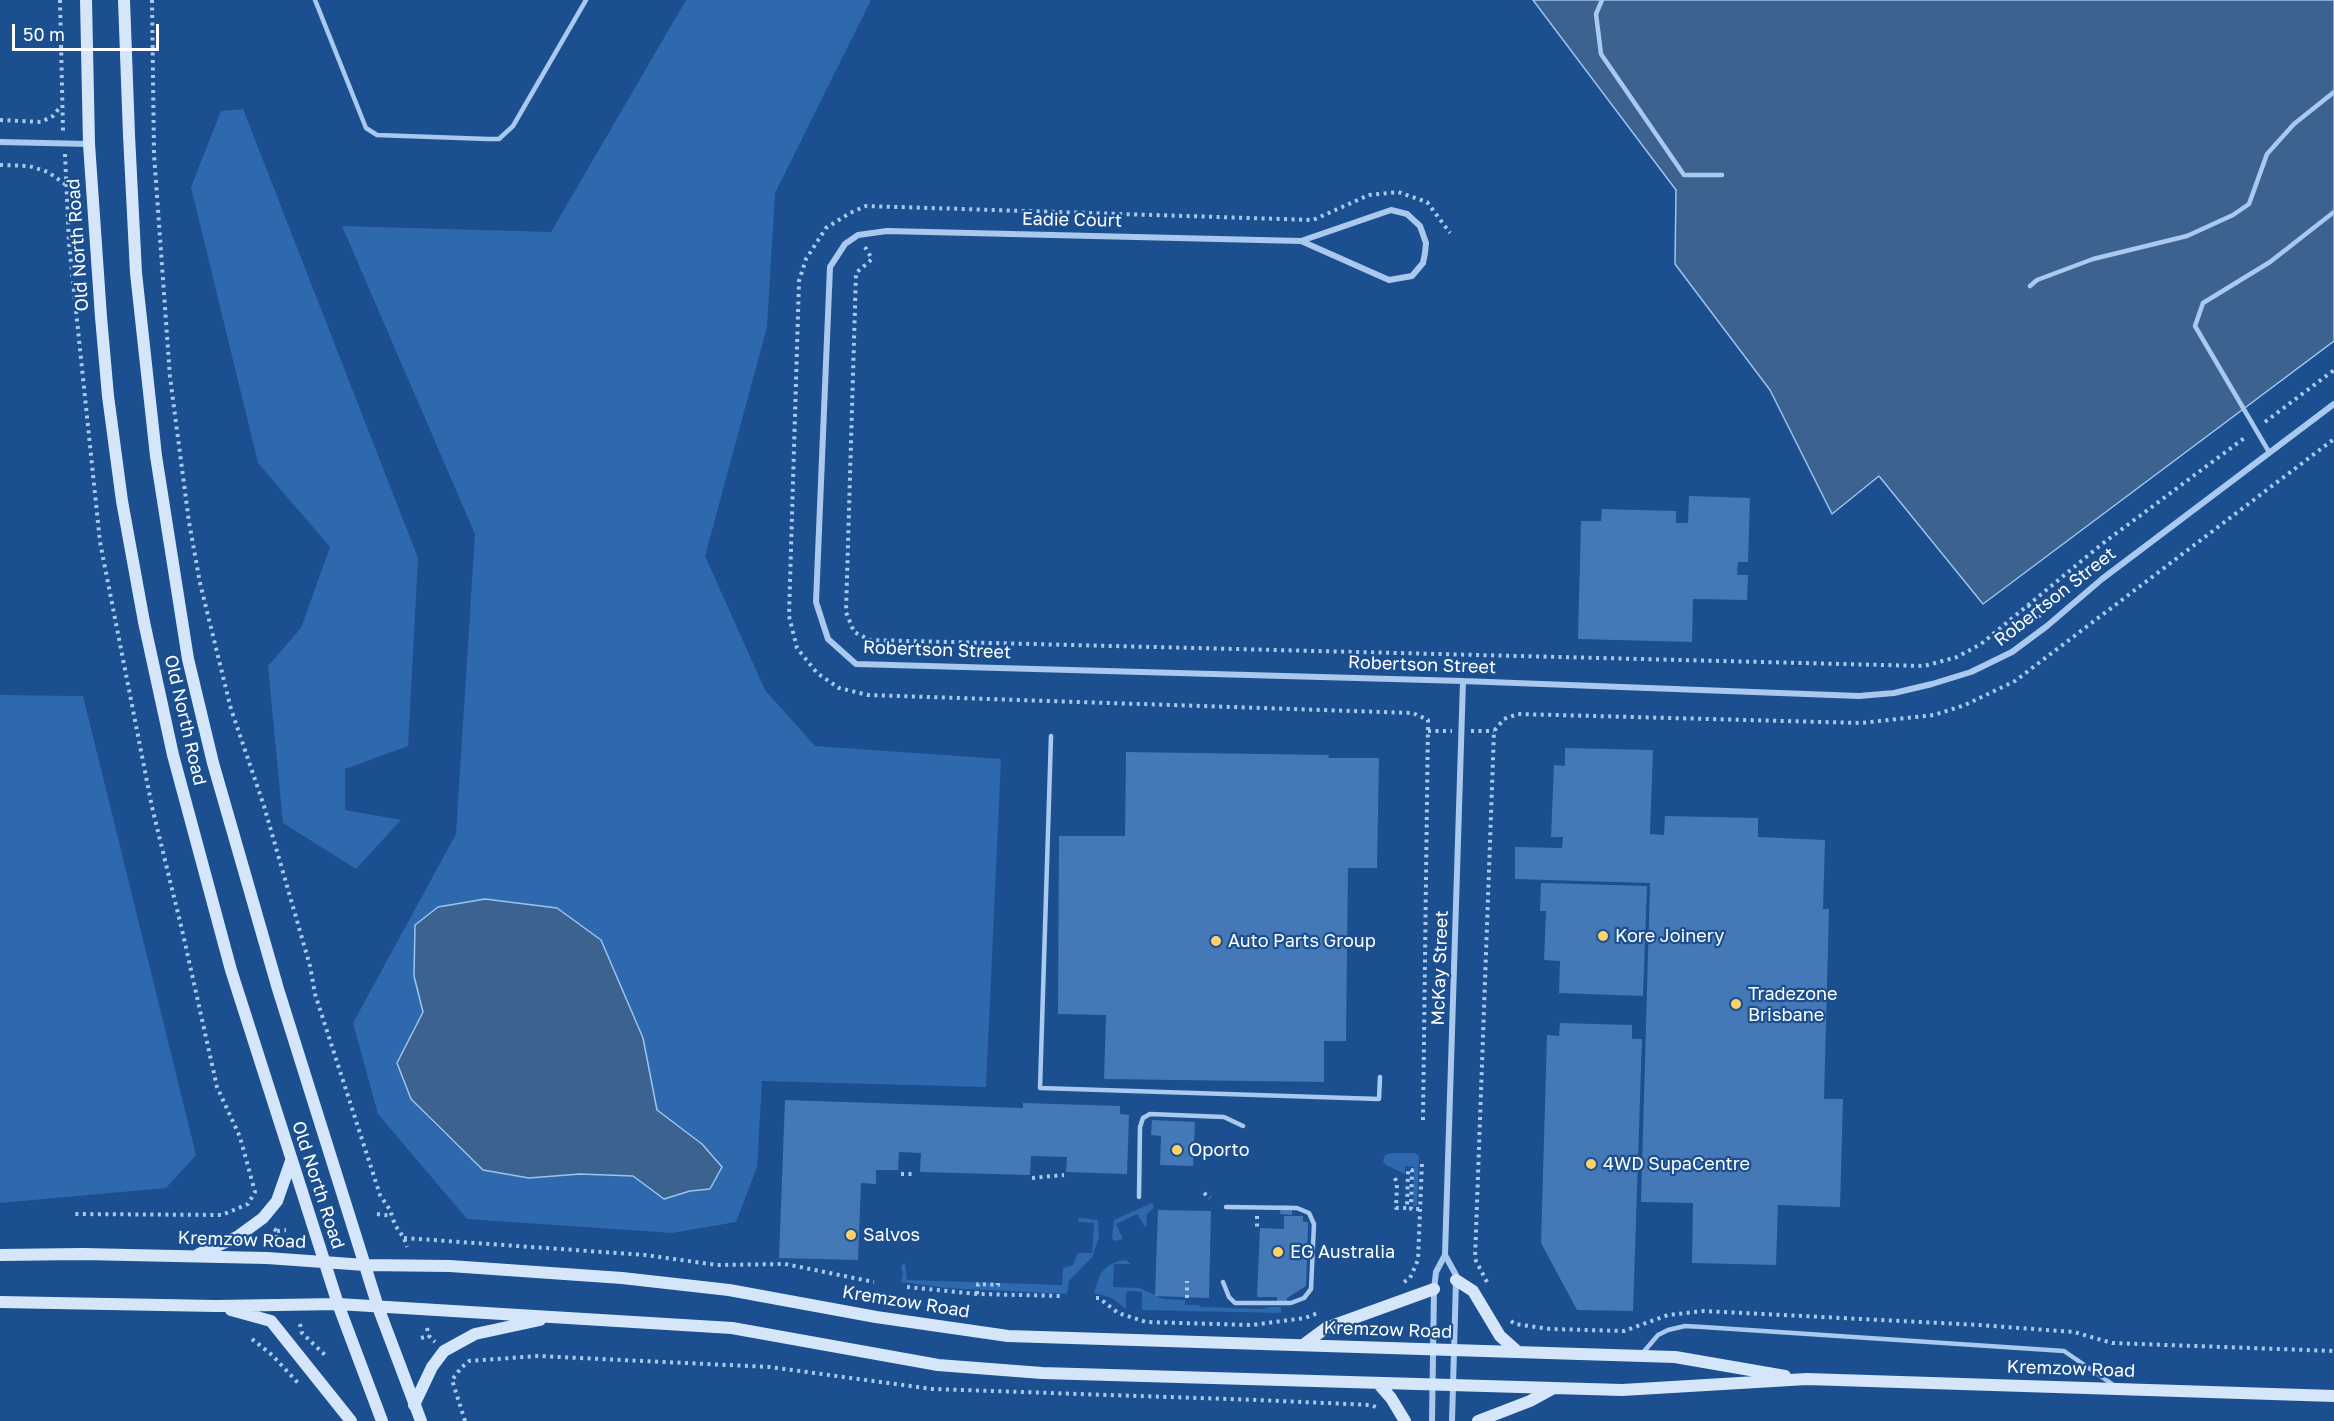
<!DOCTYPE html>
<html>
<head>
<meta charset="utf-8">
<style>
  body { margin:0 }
  #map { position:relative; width:2334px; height:1421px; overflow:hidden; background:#1b4f8f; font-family:"Golos Text",sans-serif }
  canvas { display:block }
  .scale { position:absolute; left:12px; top:24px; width:147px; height:27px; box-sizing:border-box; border:3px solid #fff; border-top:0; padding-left:8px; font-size:18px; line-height:21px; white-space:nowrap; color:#fff; -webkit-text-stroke:4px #1b4f8f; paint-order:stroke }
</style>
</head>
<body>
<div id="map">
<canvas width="2334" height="1421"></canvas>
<div class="scale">50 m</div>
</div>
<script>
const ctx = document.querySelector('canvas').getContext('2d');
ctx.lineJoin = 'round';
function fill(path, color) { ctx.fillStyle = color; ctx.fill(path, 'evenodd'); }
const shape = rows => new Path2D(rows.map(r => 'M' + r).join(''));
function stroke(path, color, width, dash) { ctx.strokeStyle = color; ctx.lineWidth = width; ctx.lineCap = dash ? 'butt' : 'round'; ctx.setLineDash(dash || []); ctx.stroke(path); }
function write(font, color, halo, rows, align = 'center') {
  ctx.font = font + ' "Golos Text",sans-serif'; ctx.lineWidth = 4.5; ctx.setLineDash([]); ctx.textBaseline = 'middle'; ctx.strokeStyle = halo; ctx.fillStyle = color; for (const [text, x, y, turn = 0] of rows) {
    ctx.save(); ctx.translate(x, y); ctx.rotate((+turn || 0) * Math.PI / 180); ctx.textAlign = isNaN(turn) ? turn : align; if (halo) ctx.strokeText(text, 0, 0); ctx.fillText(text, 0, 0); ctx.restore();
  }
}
fill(shape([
  [686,0,871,0,775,193,767,327,705,556,765,690,815,746,1001,759,986,1087,762,1081,757,1167,736,1222,672,1233,467,1219,378,1114,353,1023,456,834,475,534,342,226,551,232],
  [438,907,601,940,643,1038,657,1110,702,1144,710,1189,690,1191,664,1199,633,1176,580,1174,529,1178,483,1170,437,1127,411,1099,410,1035,423,1012,414,976,415,925],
  [243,109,418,558,408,746,345,769,345,810,401,820,356,869,283,823,268,666,301,628,330,547,258,463,191,187,221,111],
  [0,695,83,696,196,1155,166,1188,0,1203],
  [1390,1153,1415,1153,1419,1156,1417,1206,1413,1206,1414,1167,1405,1166,1405,1174,1386,1165,1383,1161,1385,1155],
  [1152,1203,1154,1207,1147,1214,1146,1228,1137,1214,1116,1224,1123,1239,1114,1241,1112,1238,1114,1220],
  [1081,1218,1098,1220,1099,1237,1092,1257,1069,1281,1067,1294,946,1288,901,1282,903,1275,901,1266,905,1263,907,1280,1062,1285,1063,1268,1073,1265,1078,1253,1092,1253,1094,1223,1078,1222,1078,1219],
  [1126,1260,1131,1264,1114,1264,1113,1287,1140,1288,1163,1299,1185,1300,1185,1305,1199,1305,1200,1307,1263,1309,1269,1307,1281,1307,1281,1313,1142,1310,1142,1292,1129,1291,1126,1292,1126,1309,1112,1298,1094,1293,1100,1274,1108,1266,1118,1261]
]), '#2e69ad');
const water = shape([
  [1533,0,2334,0,2334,341,1983,604,1879,476,1832,514,1770,390,1675,264,1676,190,1533,0],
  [485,899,557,908,601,940,643,1038,657,1110,702,1144,722,1167,710,1189,690,1191,664,1199,633,1176,580,1174,529,1178,483,1170,411,1099,397,1063,423,1012,414,976,415,925,438,907,485,899]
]);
fill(water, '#3c6290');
stroke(water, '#9cc4f0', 1.5);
fill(shape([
  [1689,496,1750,498,1748,562,1738,562,1737,575,1748,575,1747,600,1693,599,1692,642,1578,639,1581,521,1601,521,1602,509,1676,511,1676,523,1688,523],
  [1565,748,1653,750,1650,834,1664,835,1665,816,1758,818,1758,837,1825,840,1823,909,1829,909,1824,1099,1843,1099,1840,1207,1778,1205,1776,1265,1692,1263,1693,1203,1641,1202,1650,883,1515,879,1515,847,1562,848,1563,837,1551,837,1554,765,1565,766],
  [1126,752,1329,755,1328,758,1379,758,1377,868,1348,868,1346,1041,1324,1041,1324,1082,1104,1079,1106,1015,1058,1014,1059,836,1125,836],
  [1541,883,1647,886,1643,996,1559,993,1560,961,1544,960,1546,911,1540,911],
  [1560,1023,1632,1025,1632,1039,1642,1039,1633,1311,1577,1310,1541,1243,1547,1035,1559,1036],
  [785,1100,1023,1108,1023,1103,1120,1106,1120,1114,1129,1115,1127,1174,1066,1172,1067,1157,1031,1156,1030,1175,920,1172,921,1153,899,1152,898,1170,876,1170,876,1184,861,1183,858,1260,779,1258],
  [1152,1120,1195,1122,1193,1166,1160,1165,1161,1136,1151,1135],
  [1281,1205,1292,1206,1292,1215,1280,1214],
  [1158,1210,1211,1211,1209,1298,1155,1296],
  [1284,1216,1303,1216,1303,1222,1308,1222,1306,1286,1287,1298,1286,1304,1277,1303,1277,1297,1257,1297,1260,1228,1284,1229]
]), '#4478b7');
stroke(shape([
  [60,0,63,131],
  [152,0,154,154,170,377,189,522,200,583,231,709,264,806,310,966,315,994,380,1195,390,1210,395,1225,404,1238,407,1247],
  [0,120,41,122,53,116,61,106],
  [65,154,69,243,100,542,152,807,183,934,217,1087,240,1137,255,1192,248,1204,222,1215,74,1214],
  [0,165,29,166,48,172,65,184],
  [865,247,872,259,856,273,846,612,854,632,870,640,1924,666,1957,657,1981,644,2102,544,2247,436],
  [2265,422,2334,370],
  [2028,605,2040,618],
  [1428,731,1452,731],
  [1471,731,1494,731],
  [1423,1120,1428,720,1413,713,868,695,839,688,817,673,797,648,789,616,799,281,806,259,826,228,850,213,866,206,1313,220,1369,195,1398,192,1427,202,1450,233],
  [901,1174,916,1174],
  [1032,1178,1064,1175],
  [1395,1178,1397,1184,1396,1208,1407,1208,1408,1170,1412,1170,1411,1209,1420,1209],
  [1204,1193,1210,1198],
  [377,1214,392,1216],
  [1257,1216,1257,1227],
  [274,1229,277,1231,277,1242],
  [277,1231,286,1230],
  [404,1238,645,1255,717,1265,785,1264,874,1282],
  [1404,1282,1410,1278,1418,1260,1422,1162],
  [1487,1282,1475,1259,1494,731,1504,719,1518,714,1861,723,1934,715,1965,705,2015,681,2334,439],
  [907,1287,977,1294,1061,1296],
  [977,1294,978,1284,998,1285,998,1283],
  [1096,1298,1099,1298,1118,1313,1146,1322,1252,1325,1305,1318,1318,1313],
  [1187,1298,1187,1281],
  [1511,1321,1515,1324,1550,1329,1624,1331,1668,1315,1704,1311,1979,1325,2074,1332,2112,1343,2334,1351],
  [300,1324,302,1333,326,1356],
  [427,1328,429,1336,435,1342],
  [421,1338,429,1336],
  [252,1339,272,1355,300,1385],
  [465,1421,452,1380,461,1368,469,1361,538,1356,770,1367,932,1389,1257,1400,1371,1405,1378,1408]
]), '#a9c9ee', 4, [3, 4.5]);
stroke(shape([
  [315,0,366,128,377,135,488,139,499,139,513,126,586,0],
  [1602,0,1596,14,1601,54,1684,175,1722,175],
  [2030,286,2037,280,2093,259,2187,236,2233,215,2249,204,2267,154,2294,124,2334,92],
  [2269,452,2195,326,2203,303,2270,262,2334,212],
  [1051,736,1040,1088,1379,1099,1380,1077],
  [1139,1197,1140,1127,1143,1118,1150,1114,1224,1117,1243,1126],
  [1223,1282,1229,1297,1235,1303,1291,1303,1304,1298,1311,1289,1314,1224,1309,1213,1297,1208,1226,1207],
  [1641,1355,1658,1335,1668,1330,1685,1326,1703,1327,2064,1351,2115,1386]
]), '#a9c9ee', 4.5);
stroke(shape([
  [0,142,89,144],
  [1301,241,1389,280,1412,276,1423,263,1425,253,1426,243,1420,226,1407,214,1391,210,1301,241,887,231,858,235,845,244,830,267,816,602,828,639,856,664,1463,681,1859,696,1894,693,1932,684,1971,672,2012,652,2047,626,2102,579,2334,404],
  [1445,1255,1456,1275,1456,1280,1452,1421],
  [1432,1421,1434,1289,1436,1272,1445,1255,1463,681]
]), '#a9c9ee', 6);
stroke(shape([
  [86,0,89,144,101,317,108,396,122,501,144,622,173,755,231,970,338,1304,382,1421],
  [124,0,129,135,136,273,156,456,188,659,213,763,278,989,378,1307,421,1421],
  [199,1254,237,1237,263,1218,277,1201,291,1161],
  [0,1255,83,1254,267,1258,365,1265,450,1266,622,1278,729,1290,876,1317,1008,1336,1675,1357,1785,1376],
  [1456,1280,1473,1291,1500,1336,1518,1352],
  [0,1302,216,1306,338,1304,732,1328,938,1365,1042,1373,1622,1390,1807,1379,2334,1396],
  [231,1310,271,1321,351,1421],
  [1303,1345,1326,1328,1434,1289],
  [1378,1383,1391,1398,1405,1421],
  [414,1405,432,1367,444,1351,475,1334,540,1320],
  [1478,1421,1530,1401,1552,1389]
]), '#d6e6fa', 12);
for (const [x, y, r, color] of [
  [1603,936,6,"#ffd166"],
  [1216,941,6,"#ffd166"],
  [1736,1004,6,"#ffd166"],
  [1177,1150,6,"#ffd166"],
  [1591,1164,6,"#ffd166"],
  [851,1235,6,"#ffd166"],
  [1278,1252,6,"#ffd166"]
]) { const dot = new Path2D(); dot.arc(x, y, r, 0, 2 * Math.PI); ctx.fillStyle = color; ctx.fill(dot); stroke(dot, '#1b4f8f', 2); }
write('18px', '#fff', '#1b4f8f', [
  ["Eadie Court",1072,220,1],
  ["Old North Road",78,245,-94],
  ["Robertson Street",2055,597,-38],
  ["Robertson Street",937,650,2],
  ["Robertson Street",1422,665,2],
  ["Old North Road",185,720,77],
  ["McKay Street",1440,968,-88],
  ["Old North Road",318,1185,72],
  ["Kremzow Road",242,1240,2],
  ["Kremzow Road",906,1302,9],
  ["Kremzow Road",1388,1330,2],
  ["Kremzow Road",2071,1369,2]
]);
write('18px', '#fff', '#1b4f8f', [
  ["Kore Joinery",1615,936],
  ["Auto Parts Group",1228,941],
  ["Tradezone",1748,994],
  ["Brisbane",1748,1015],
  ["Oporto",1189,1150],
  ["4WD SupaCentre",1603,1164],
  ["Salvos",863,1235],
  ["EG Australia",1290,1252]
], 'left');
</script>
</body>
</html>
